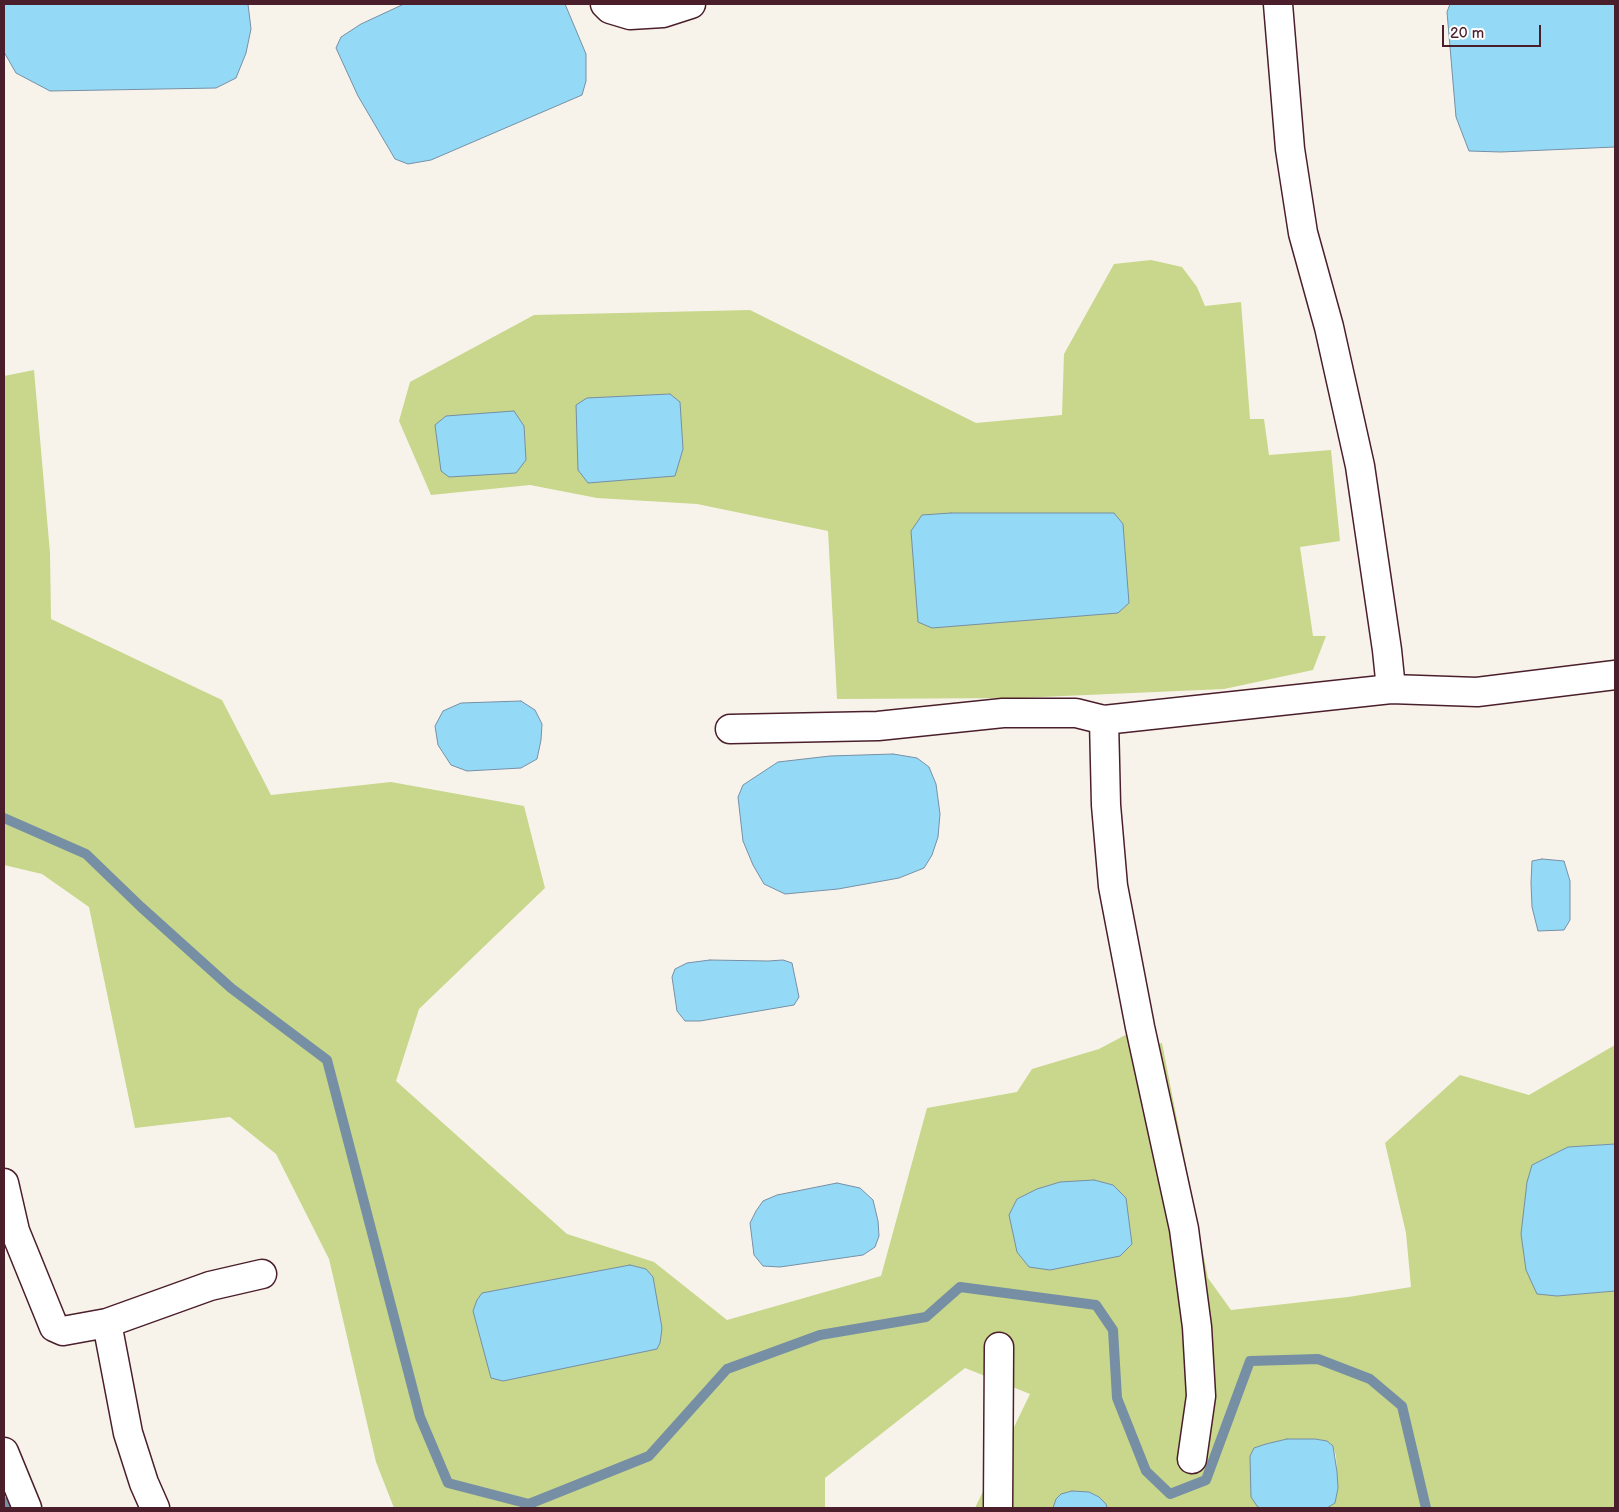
<!DOCTYPE html>
<html>
<head>
<meta charset="utf-8">
<style>
  body { margin:0 }
  #map { position:relative; width:1619px; height:1512px; overflow:hidden; background:#f8f3ea; font-family:"Balsamiq Sans",sans-serif }
  canvas { display:block }
  .frame { position:absolute; inset:0; border:5px solid #4a1f2b; pointer-events:none }
  .scale { position:absolute; left:1442px; top:25px; width:99px; height:22px; box-sizing:border-box; border:2px solid #4a1f2b; border-top:0; padding-left:6px; font-size:15px; line-height:18px; white-space:nowrap; color:#4a1f2b; -webkit-text-stroke:4px #fff; paint-order:stroke }
</style>
</head>
<body>
<div id="map">
<canvas width="1619" height="1512"></canvas>
<div class="frame"></div>
<div class="scale">20 m</div>
</div>
<script>
const ctx = document.querySelector('canvas').getContext('2d');
ctx.lineJoin = 'round';
function fill(path, color) { ctx.fillStyle = color; ctx.fill(path, 'evenodd'); }
const shape = rows => new Path2D(rows.map(r => 'M' + r).join(''));
function stroke(path, color, width, dash) { ctx.strokeStyle = color; ctx.lineWidth = width; ctx.lineCap = dash ? 'butt' : 'round'; ctx.setLineDash(dash || []); ctx.stroke(path); }
fill(shape([
  [1151,260,1182,267,1197,287,1205,306,1241,302,1250,419,1264,419,1269,455,1331,450,1340,541,1300,547,1313,636,1326,636,1313,670,1224,689,1018,698,837,699,828,531,697,504,597,498,530,485,431,495,399,421,410,382,534,315,750,310,976,423,1062,415,1064,354,1114,264],
  [34,370,50,553,51,619,222,700,271,795,391,782,524,806,545,888,419,1009,396,1081,567,1234,654,1262,727,1320,881,1276,927,1108,1017,1092,1032,1069,1099,1049,1131,1032,1151,1046,1162,1043,1208,1278,1231,1310,1348,1297,1411,1287,1406,1233,1385,1143,1460,1075,1529,1095,1615,1045,1615,1144,1568,1147,1557,1296,1615,1291,1615,1508,1327,1508,1335,1503,1338,1488,1336,1456,1333,1446,1327,1441,1315,1439,1287,1439,1266,1444,1257,1506,1260,1508,1107,1508,1106,1504,1099,1497,1089,1492,1056,1499,1053,1508,975,1508,1030,1394,965,1368,825,1478,825,1508,394,1508,376,1462,329,1259,276,1154,230,1117,135,1128,89,907,42,874,4,865,4,376]
]), '#c8d78b');
const water = shape([
  [4,4,248,4,251,29,246,53,236,78,216,88,50,91,16,73,4,52,4,4],
  [404,4,565,4,586,54,586,81,582,95,431,160,408,164,395,159,358,96,336,48,341,37,361,24,404,4],
  [1450,4,1615,4,1615,147,1501,152,1469,151,1456,117,1447,12,1450,4],
  [670,394,680,402,683,449,675,476,588,483,578,470,576,405,587,398,670,394],
  [514,411,524,426,526,460,516,473,449,477,441,471,435,425,446,416,514,411],
  [951,513,1114,513,1123,524,1129,603,1118,613,932,628,918,622,911,531,922,515,951,513],
  [521,701,535,710,542,724,541,740,537,759,521,768,467,771,451,765,438,745,435,726,443,711,461,703,521,701],
  [893,754,917,758,929,767,936,784,940,814,938,837,932,855,924,868,899,878,838,889,785,894,764,884,753,865,743,841,738,797,743,785,778,762,830,756,893,754],
  [1542,859,1564,861,1570,881,1570,920,1564,930,1538,931,1532,907,1531,883,1532,861,1542,859],
  [710,960,768,961,783,960,792,963,799,997,794,1005,700,1021,685,1021,677,1011,672,977,675,969,687,963,710,960],
  [1615,1144,1615,1291,1557,1296,1537,1294,1526,1270,1521,1234,1527,1182,1532,1165,1568,1147,1615,1144],
  [1094,1180,1113,1185,1126,1198,1132,1244,1120,1256,1050,1270,1029,1267,1017,1252,1009,1215,1017,1199,1037,1189,1060,1182,1094,1180],
  [837,1183,860,1188,873,1200,878,1221,879,1236,875,1247,863,1255,780,1267,763,1266,754,1255,750,1223,756,1211,763,1201,777,1195,837,1183],
  [630,1265,646,1269,653,1277,662,1328,660,1343,657,1349,503,1381,491,1378,473,1311,477,1300,482,1293,630,1265],
  [1287,1439,1315,1439,1327,1441,1333,1446,1337,1472,1338,1488,1335,1503,1327,1508,1260,1508,1257,1506,1251,1497,1250,1456,1254,1448,1266,1444,1287,1439],
  [1072,1491,1089,1492,1099,1497,1106,1504,1107,1508,1053,1508,1056,1499,1061,1494,1072,1491]
]);
fill(water, '#94daf6');
stroke(water, '#768fa5', 1);
stroke(shape([
  [4,818,86,854,141,907,231,988,327,1060,420,1417,448,1483,529,1504,649,1456,727,1369,820,1335,926,1317,960,1287,1096,1305,1113,1330,1117,1398,1146,1471,1170,1494,1206,1480,1250,1361,1318,1359,1370,1379,1402,1406,1426,1508],
  [4,1502,6,1508]
]), '#768fa5', 10);
const minor = shape([
  [605,4,610,9,630,15,663,13,691,4],
  [1391,689,1477,692,1615,675],
  [730,729,878,726,1003,713,1076,713,1104,720],
  [4,1183,15,1231,54,1327,63,1331,107,1323,210,1286,262,1274],
  [107,1323,128,1433,144,1483,155,1508],
  [4,1452,27,1508],
  [1192,1459,1201,1396,1197,1327,1184,1229,1140,1027,1113,886,1106,805,1104,720,1391,689,1387,650,1360,466,1329,327,1303,233,1290,149,1278,4],
  [998,1508,999,1347]
]);
stroke(minor, '#4a1f2b', 31);
stroke(minor, '#fff', 28);
</script>
</body>
</html>
